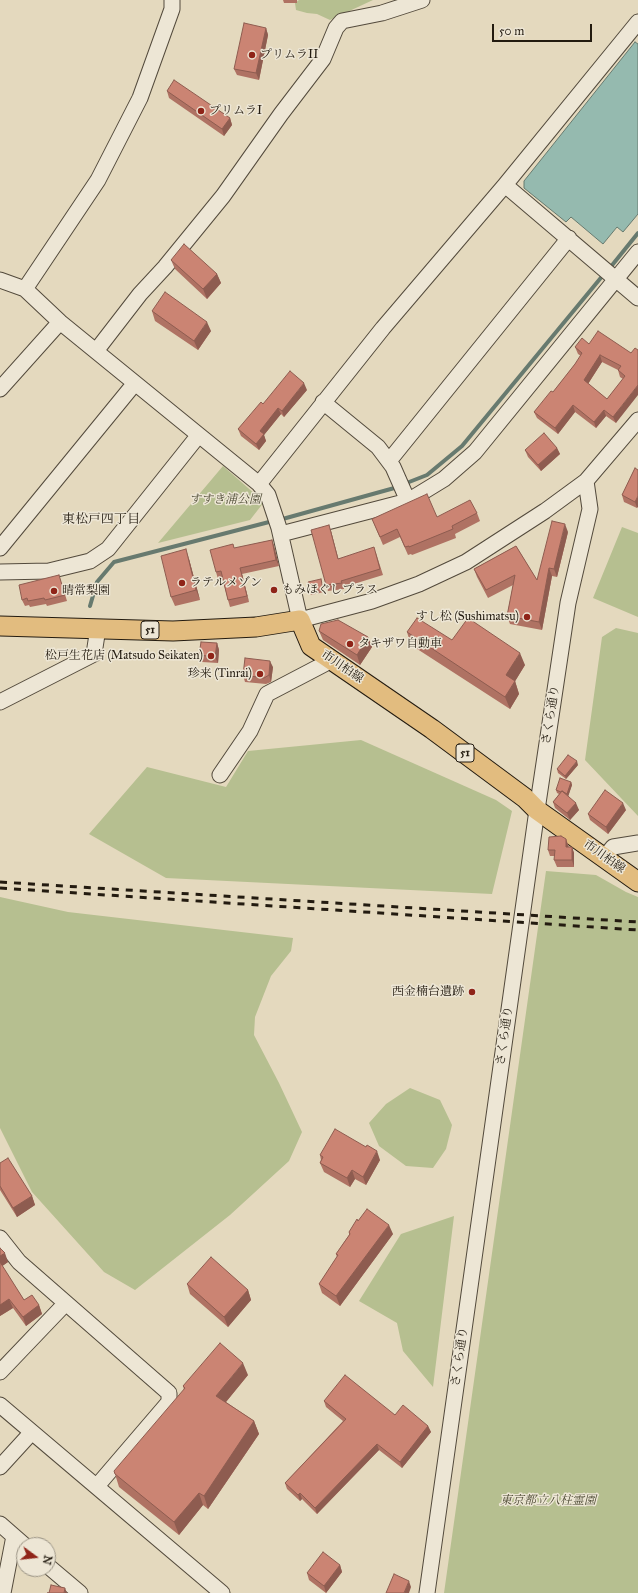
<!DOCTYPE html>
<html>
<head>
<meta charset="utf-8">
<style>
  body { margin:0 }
  #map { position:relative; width:638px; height:1593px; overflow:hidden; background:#e4d9be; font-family:"IM FELL Great Primer",serif }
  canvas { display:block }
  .north { position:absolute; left:16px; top:1537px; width:40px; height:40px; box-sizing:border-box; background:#ede6d5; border:1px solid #9c9586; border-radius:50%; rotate:105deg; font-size:11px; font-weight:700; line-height:16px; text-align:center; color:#231b10 }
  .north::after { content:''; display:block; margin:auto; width:14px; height:18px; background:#8f2418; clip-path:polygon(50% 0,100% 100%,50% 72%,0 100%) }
  .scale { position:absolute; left:492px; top:24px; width:100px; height:18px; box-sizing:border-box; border:2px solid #231b10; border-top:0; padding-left:5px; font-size:12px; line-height:14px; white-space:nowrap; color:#231b10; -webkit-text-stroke:3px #ede6d5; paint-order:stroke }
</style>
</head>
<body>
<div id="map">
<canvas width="638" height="1593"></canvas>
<div class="north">N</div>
<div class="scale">50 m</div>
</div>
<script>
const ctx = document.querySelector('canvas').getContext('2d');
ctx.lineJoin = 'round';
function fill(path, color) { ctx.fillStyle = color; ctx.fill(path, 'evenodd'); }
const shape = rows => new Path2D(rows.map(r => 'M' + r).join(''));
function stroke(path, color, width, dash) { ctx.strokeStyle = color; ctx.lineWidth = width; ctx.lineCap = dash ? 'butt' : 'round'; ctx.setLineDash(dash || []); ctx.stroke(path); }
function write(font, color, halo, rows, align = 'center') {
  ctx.font = font + ' "IM FELL Great Primer","Noto Serif JP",serif'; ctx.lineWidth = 3; ctx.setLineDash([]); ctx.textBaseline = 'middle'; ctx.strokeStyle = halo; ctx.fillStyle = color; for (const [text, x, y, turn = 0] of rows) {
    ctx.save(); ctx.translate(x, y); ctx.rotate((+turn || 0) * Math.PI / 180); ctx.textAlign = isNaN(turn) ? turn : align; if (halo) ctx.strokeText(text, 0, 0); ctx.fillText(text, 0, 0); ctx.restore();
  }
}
fill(shape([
  [299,0,373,0,330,20,317,14,307,13,296,10,295,3],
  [223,466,264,502,250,520,158,543],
  [622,527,638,533,638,617,593,598],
  [616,628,638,633,638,816,585,760,602,637],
  [361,740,496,800,512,811,492,894,166,878,89,834,147,767,226,787,248,751],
  [546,871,596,875,626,892,638,897,638,1593,444,1593],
  [0,897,68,912,293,938,291,951,271,976,255,1017,254,1035,279,1083,302,1132,289,1161,230,1215,135,1290,104,1272,32,1192,0,1128],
  [410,1088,440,1100,452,1125,446,1149,433,1168,406,1166,379,1146,369,1123,386,1104],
  [454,1216,433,1387,403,1351,397,1323,359,1301,401,1234]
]), '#b6bf90');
const water = shape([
  [635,42,638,44,638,214,623,232,617,227,603,244,571,217,566,222,524,188,524,181,635,42]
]);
fill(water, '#95baaf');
stroke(water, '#677a6f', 1);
stroke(shape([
  [609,269,638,233],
  [404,484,427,475,462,446,604,274],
  [279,520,398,487],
  [90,606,97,582,114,562,273,521]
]), '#677a6f', 4);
const minor = shape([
  [172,0,172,9,140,98,98,180,25,289,60,322,259,484,268,495,279,528,300,620,372,601,419,584,466,562,545,511,586,481,638,420],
  [505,185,638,298],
  [0,280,25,289],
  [96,351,140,294,165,267,223,196,281,114,323,59,336,28,342,21,382,13,422,0],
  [0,389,60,322],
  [323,402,378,447,393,467,408,501],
  [389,461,569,238],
  [259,484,383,328,505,185,638,22],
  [281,534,408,501,444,479,475,452,638,252],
  [0,548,135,383],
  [0,572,49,571,90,561,108,549,198,436],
  [0,702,94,654,98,628],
  [220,775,250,731,267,694,332,660],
  [604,858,613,847,638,843],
  [0,1238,19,1262,169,1393,169,1402,97,1486],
  [0,1372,65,1304],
  [0,1405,222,1593],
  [0,1467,32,1432],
  [0,1524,24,1545],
  [48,1566,80,1593],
  [3,1593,14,1536],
  [427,1593,537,810,568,603,590,509,586,481]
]);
const major = shape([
  [0,626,173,631,256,627,300,620,311,646,432,729,525,798,537,810,638,882]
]);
stroke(minor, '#534a3c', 17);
stroke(major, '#231b10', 21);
stroke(minor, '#ede6d5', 15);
stroke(major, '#e2bc7f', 19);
stroke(shape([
  [0,882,638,922],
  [0,888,638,930]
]), '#231b10', 3, [7, 7]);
fill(shape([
  [283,0,297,0,297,3,284,3],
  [266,28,268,35,259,80,237,75,234,69],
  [167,91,230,118,232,125,224,136,169,98],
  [171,260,217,274,221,283,207,299,175,269],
  [152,311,211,331,198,350,155,321],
  [589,344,631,353,616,423,606,416,596,428,575,412,558,434,537,418,534,412,553,392,575,364,581,356,578,354,575,347],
  [602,362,618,370,620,377,623,379,607,399,588,384],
  [307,390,284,417,281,414,264,435,266,441,259,450,241,436,238,429,263,404],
  [557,448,560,454,541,471,528,457,525,450],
  [635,468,637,508,624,502,622,495],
  [477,513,480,521,455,534,456,538,412,555,411,554,408,555,400,537,383,545,372,519,437,517],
  [331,531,338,559,376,553,383,575,344,587,344,589,328,591,326,585],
  [568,532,557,577,552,576,542,630,510,624,507,616,513,585,488,598,477,577,474,569,516,546,537,580],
  [272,540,274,546,279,566,242,574,249,602,230,607,228,600,222,577,218,579,216,572,235,548],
  [189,559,200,600,175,606,171,597],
  [59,575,67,601,47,606,46,604,30,607,29,605,25,606,22,600],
  [321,579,324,592,311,595,310,592],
  [319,631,368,637,372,647,360,665,323,640],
  [407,632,452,640,525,665,515,681,519,694,510,709,411,645],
  [217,643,219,650,218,663,202,662,199,655],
  [273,667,271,682,266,684,245,682,243,675],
  [578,765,566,779,558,773,557,769],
  [571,782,572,785,568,796,579,810,570,820,555,808,553,802,559,794,557,793,556,790],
  [626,810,608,834,590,820,588,814],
  [566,839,569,847,572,847,574,853,574,867,557,867,554,860,555,856,550,856,548,850],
  [320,1155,380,1160,366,1185,355,1179,350,1187,324,1172,320,1163,321,1160],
  [0,1163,32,1196,35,1205,17,1217,0,1190],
  [358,1221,393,1234,340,1306,322,1293,319,1284,337,1257,336,1254,349,1235,349,1232],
  [0,1248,8,1262,2,1266,24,1300,39,1305,42,1314,26,1326,13,1308,0,1316],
  [187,1284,248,1290,251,1300,228,1327,190,1294],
  [248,1375,226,1402,254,1421,259,1434,208,1509,203,1505,179,1535,119,1487,115,1474,184,1390,183,1386],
  [324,1401,395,1415,428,1426,431,1432,402,1468,379,1450,317,1514,302,1499,300,1501,287,1489,285,1483,343,1421,326,1407],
  [340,1565,342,1572,326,1593,309,1580,307,1573]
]), '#af7263');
fill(shape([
  [266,28,268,35,259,80,256,73],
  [230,118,232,125,224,136,222,129],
  [217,274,221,283,207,299,203,289],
  [207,322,211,331,198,350,194,341],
  [600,355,602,362,586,387,584,380],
  [304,383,307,390,284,417,282,411],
  [638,385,638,395,616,423,613,417],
  [573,405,575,412,558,434,555,428],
  [278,408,281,414,264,435,266,441,259,450,256,444,260,431],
  [604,410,606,416,596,428,594,422],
  [557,448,560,454,541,471,538,465],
  [638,496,638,507,637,508,635,502],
  [565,524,568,532,557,577,554,569],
  [329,525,331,531,340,565,338,559],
  [272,540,274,546,279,566,276,560],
  [186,549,189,559,200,600,196,590],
  [240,568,242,574,249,602,247,596],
  [549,568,552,576,542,630,539,622],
  [368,637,372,647,360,665,357,655],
  [217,643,219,650,218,663,215,657],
  [520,653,525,665,511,688,506,675],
  [270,661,273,667,271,682,269,675],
  [515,681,519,694,510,709,505,697],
  [577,761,578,765,566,779,565,776],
  [571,782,572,785,568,797,567,794],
  [576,803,579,810,570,820,567,813],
  [623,803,626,810,608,834,606,827],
  [566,839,568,846,569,854,566,847],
  [572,847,574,853,574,867,572,860],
  [377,1151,380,1160,366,1185,363,1177],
  [352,1170,355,1179,350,1187,347,1178],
  [32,1196,35,1205,17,1217,13,1208],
  [389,1225,393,1234,340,1306,336,1296],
  [5,1253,8,1262,1,1267,0,1265,0,1256],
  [248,1290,251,1300,228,1327,224,1317],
  [9,1299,13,1308,0,1316,0,1305],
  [39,1305,42,1314,26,1326,23,1317],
  [243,1363,248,1375,221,1408,216,1396],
  [254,1421,259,1434,208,1509,204,1496],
  [428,1426,431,1432,402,1468,400,1462],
  [377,1444,379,1450,317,1514,315,1508],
  [199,1493,203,1505,179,1535,174,1522],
  [300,1493,302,1499,300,1501,298,1495],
  [340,1565,342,1572,326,1593,324,1586],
  [409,1581,411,1587,409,1593,404,1593],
  [65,1588,67,1593,64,1593]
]), '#8e5c50');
const building = shape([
  [244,23,266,28,256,73,234,69,244,23],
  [174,80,230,118,222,129,167,91,174,80],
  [184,244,217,274,203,289,171,260,184,244],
  [165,292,207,322,194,341,152,311,165,292],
  [598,331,631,353,635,348,638,350,638,385,613,417,604,410,594,422,573,405,555,428,534,412,551,391,553,392,575,364,582,353,575,347,582,338,589,344,598,331],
  [600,355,621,366,618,370,625,376,607,399,584,380,600,355],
  [290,371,304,383,282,411,278,408,260,431,264,434,256,444,238,429,261,402,263,404,290,371],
  [544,433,557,448,538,465,525,450,544,433],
  [635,468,638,470,638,496,635,502,622,495,635,468],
  [427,494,437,517,470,500,477,513,452,526,453,529,409,547,409,546,405,547,397,529,380,537,372,519,427,494],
  [552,521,565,524,554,569,549,568,539,622,507,616,515,575,486,590,474,569,516,546,537,580,552,521],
  [329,525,338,559,374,547,380,569,341,581,342,583,326,585,311,530,329,525],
  [272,540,276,560,240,568,247,596,228,600,221,571,216,572,210,550,233,544,234,548,272,540],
  [186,549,196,590,171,597,161,556,186,549],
  [59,575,65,595,45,600,44,598,28,601,27,598,22,600,19,585,59,575],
  [321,579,323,589,310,592,308,582,321,579],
  [417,618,452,640,468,618,520,653,506,675,515,681,505,697,407,632,417,618],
  [338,620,368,637,357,655,319,631,321,624,338,620],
  [201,642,217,643,215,657,199,655,201,642],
  [245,658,270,661,269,675,264,678,243,675,245,658],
  [568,755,577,761,565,776,557,769,568,755],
  [560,778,571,782,567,794,562,791,561,792,556,790,560,778],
  [605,790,623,803,606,827,588,814,605,790],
  [562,791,576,803,567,813,553,802,562,791],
  [561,836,566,839,566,847,572,847,572,860,554,860,555,850,548,850,549,837,561,836],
  [335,1129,366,1147,367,1145,377,1151,363,1177,352,1170,347,1178,320,1163,323,1157,320,1155,335,1129],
  [8,1158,32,1196,13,1208,0,1186,0,1163,8,1158],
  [367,1209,389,1225,336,1296,319,1284,338,1255,336,1254,350,1234,349,1232,357,1219,358,1221,367,1209],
  [0,1248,5,1253,0,1256,0,1248],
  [211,1257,248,1290,224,1317,187,1284,211,1257],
  [0,1262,24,1300,32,1295,39,1305,23,1317,9,1299,0,1305,0,1262],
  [220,1343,243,1363,216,1396,254,1421,204,1496,199,1493,174,1522,115,1474,114,1471,185,1388,183,1386,220,1343],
  [345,1375,395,1415,403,1405,428,1426,400,1462,377,1444,315,1508,300,1493,298,1495,285,1483,346,1419,324,1401,345,1375],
  [323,1552,340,1565,324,1586,307,1573,323,1552],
  [394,1574,409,1581,404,1593,386,1593,394,1574],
  [51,1585,65,1588,64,1593,47,1593,49,1593,51,1585]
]);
fill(building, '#cb8473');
stroke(building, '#8e5c50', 1);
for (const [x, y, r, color] of [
  [252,55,4,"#8f2418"],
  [201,111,4,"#8f2418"],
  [182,583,4,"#8f2418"],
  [274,590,4,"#8f2418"],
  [54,591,4,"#8f2418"],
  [527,617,4,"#8f2418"],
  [350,644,4,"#8f2418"],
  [211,656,4,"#8f2418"],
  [260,674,4,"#8f2418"],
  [472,992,4,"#8f2418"]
]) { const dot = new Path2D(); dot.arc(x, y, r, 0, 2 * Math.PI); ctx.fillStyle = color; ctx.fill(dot); stroke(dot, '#ede6d5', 1.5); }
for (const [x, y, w] of [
  [150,630,18],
  [465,753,18]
]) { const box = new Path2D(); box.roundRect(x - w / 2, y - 9, w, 18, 3); ctx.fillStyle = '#ede6d5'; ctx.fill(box); stroke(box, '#231b10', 1); }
write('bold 11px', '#231b10', null, [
  ["51",150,630],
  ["51",465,753]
]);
write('12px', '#231b10', '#ede6d5', [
  ["プリムラII",260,55],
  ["プリムラI",209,111],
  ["ラテルメゾン",190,583],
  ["もみほぐしプラス",282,590],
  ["晴常梨園",62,591],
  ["すし松 (Sushimatsu)",519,617,"right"],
  ["タキザワ自動車",358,644],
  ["松戸生花店 (Matsudo Seikaten)",203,656,"right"],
  ["珍来 (Tinrai)",252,674,"right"],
  ["西金楠台遺跡",464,992,"right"]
], 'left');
write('italic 12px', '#4f4c36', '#ede6d5', [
  ["すすき浦公園",225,500],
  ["東京都立八柱霊園",548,1501]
]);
write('12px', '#231b10', '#ede6d5', [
  ["市川柏線",342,667,34],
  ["さくら通り",551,715,-81],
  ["市川柏線",604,857,35],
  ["さくら通り",505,1036,-82],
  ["さくら通り",460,1357,-82]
]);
write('13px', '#231b10', '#ede6d5', [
  ["東松戸四丁目",101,520]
]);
</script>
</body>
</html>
